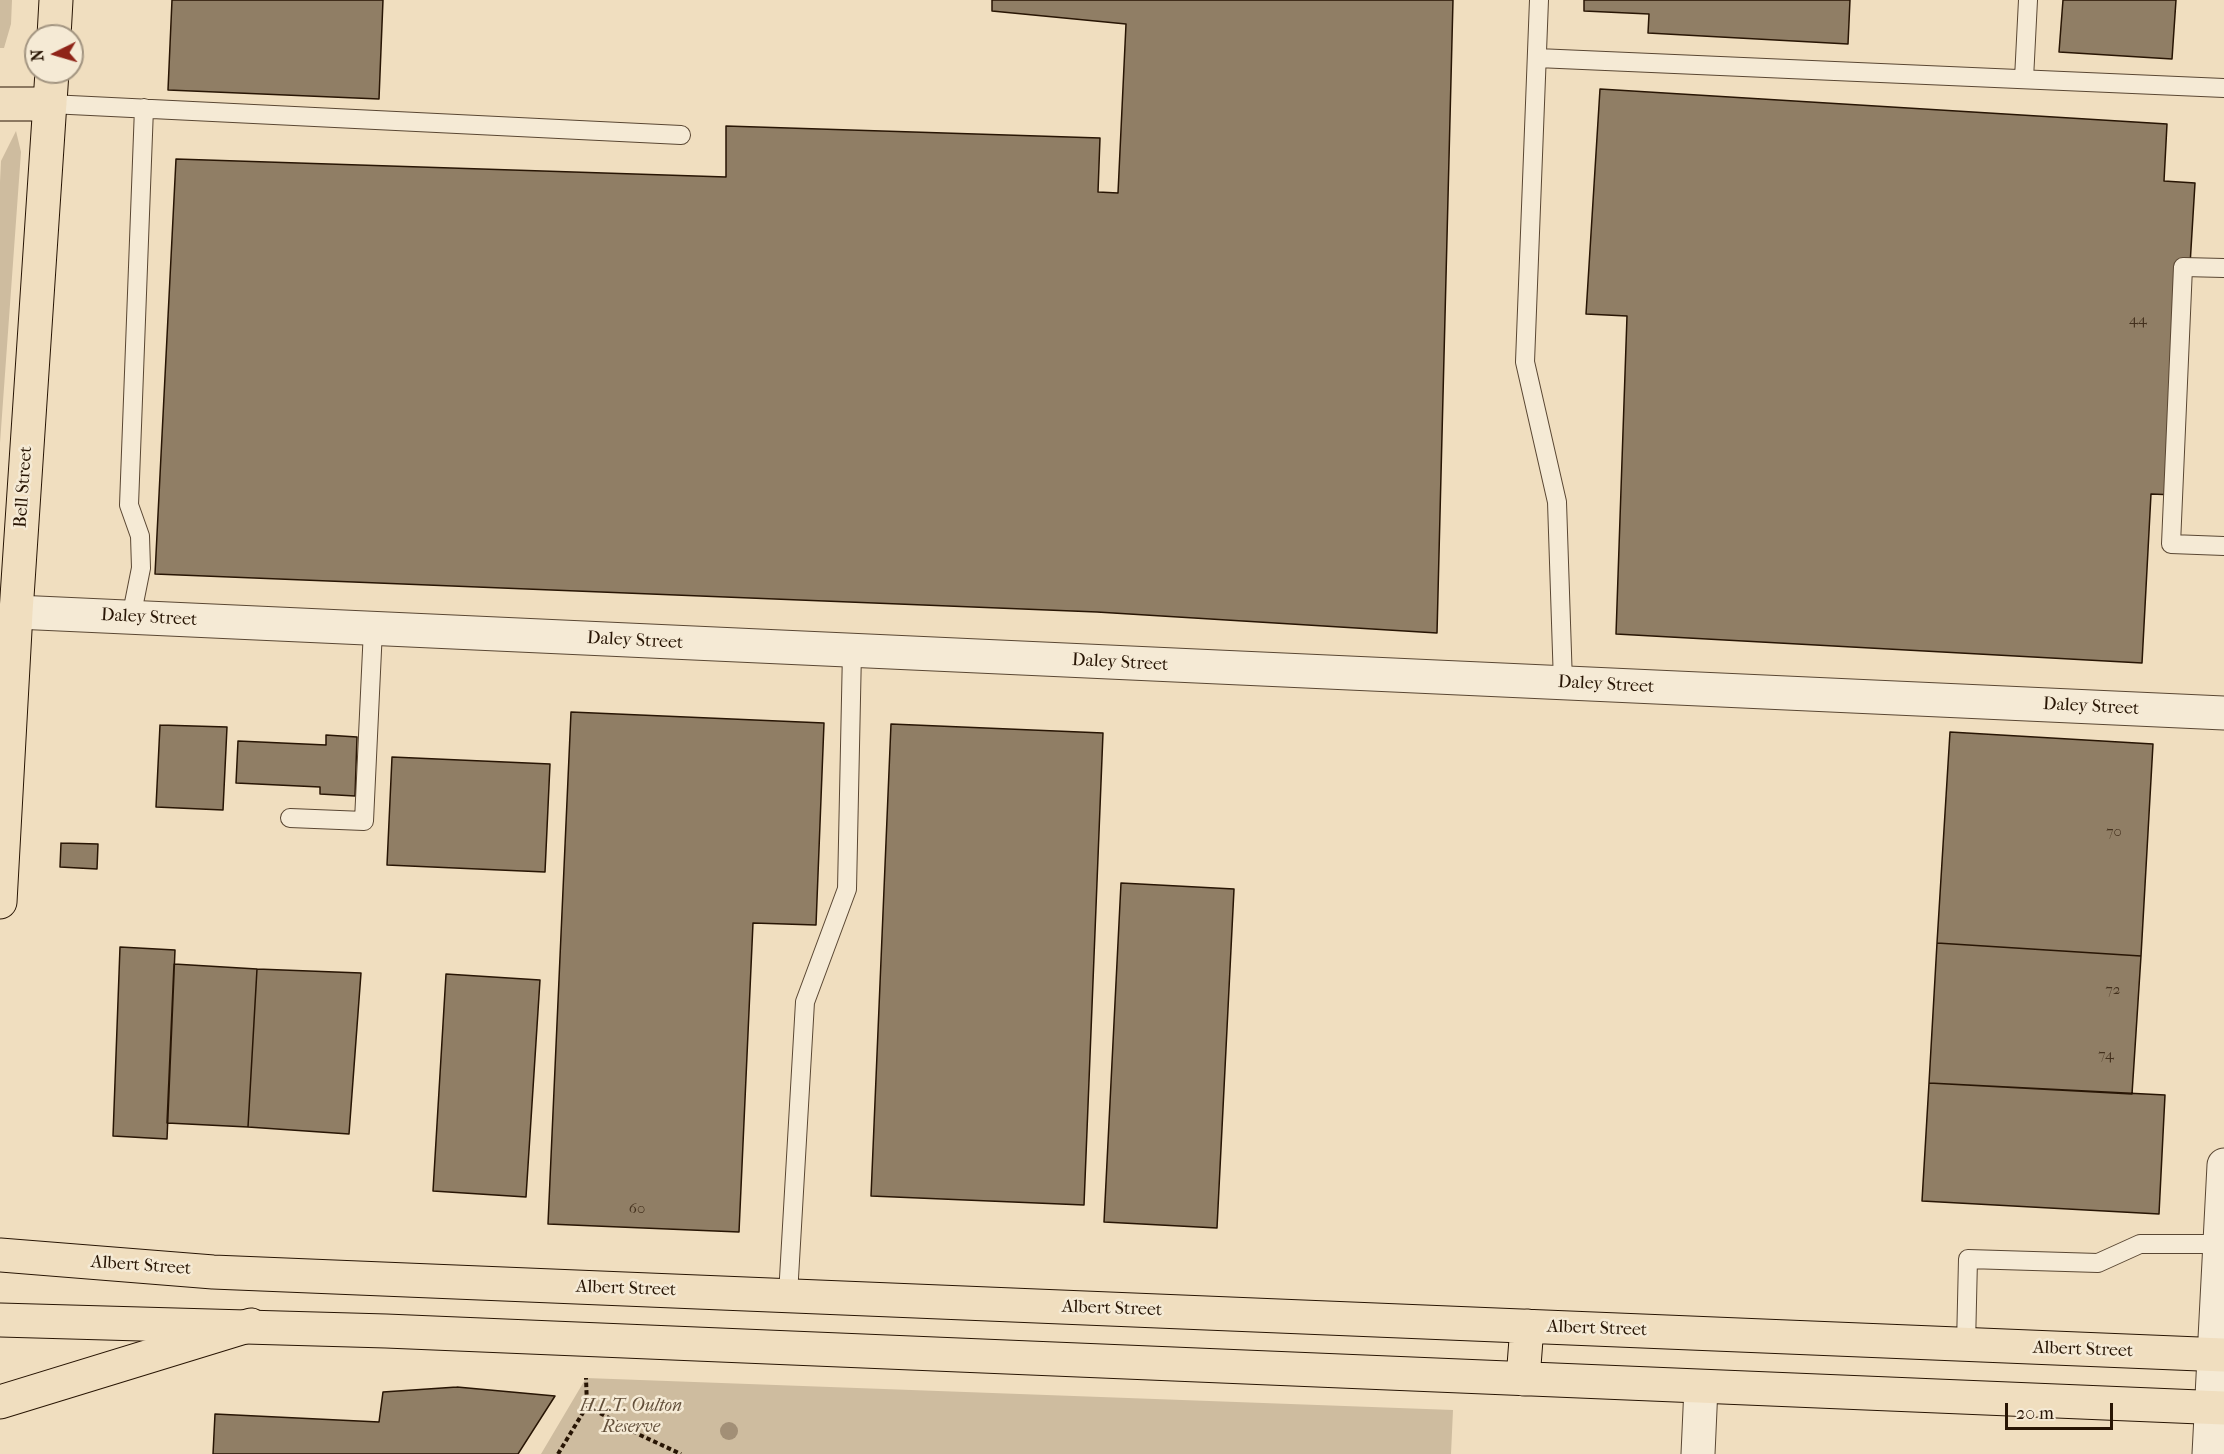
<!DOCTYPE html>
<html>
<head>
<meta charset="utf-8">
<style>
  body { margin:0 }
  #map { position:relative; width:2224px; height:1454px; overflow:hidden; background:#f0debf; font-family:"IM FELL French Canon",serif }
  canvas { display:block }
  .north { position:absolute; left:24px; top:24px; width:60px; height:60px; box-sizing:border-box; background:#f5ead5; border:2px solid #a39581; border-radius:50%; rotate:265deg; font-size:16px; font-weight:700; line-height:24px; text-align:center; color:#281504 }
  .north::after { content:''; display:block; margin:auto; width:21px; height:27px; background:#8f2418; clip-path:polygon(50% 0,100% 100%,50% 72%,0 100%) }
  .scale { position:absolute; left:2005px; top:1403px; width:108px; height:27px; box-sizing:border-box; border:3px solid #281504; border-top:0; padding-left:8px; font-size:18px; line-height:21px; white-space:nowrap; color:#281504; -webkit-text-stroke:4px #f5ead5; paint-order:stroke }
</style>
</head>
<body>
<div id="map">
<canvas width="2224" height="1454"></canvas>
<div class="north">N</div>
<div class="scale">20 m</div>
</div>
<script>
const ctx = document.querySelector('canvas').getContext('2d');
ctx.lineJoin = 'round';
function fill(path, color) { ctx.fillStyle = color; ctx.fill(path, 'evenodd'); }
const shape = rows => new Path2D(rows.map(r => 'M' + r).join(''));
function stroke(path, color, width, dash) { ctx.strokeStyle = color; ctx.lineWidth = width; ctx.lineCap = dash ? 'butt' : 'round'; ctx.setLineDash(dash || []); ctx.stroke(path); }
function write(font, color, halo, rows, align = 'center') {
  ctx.font = font + ' "IM FELL French Canon",serif'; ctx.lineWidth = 5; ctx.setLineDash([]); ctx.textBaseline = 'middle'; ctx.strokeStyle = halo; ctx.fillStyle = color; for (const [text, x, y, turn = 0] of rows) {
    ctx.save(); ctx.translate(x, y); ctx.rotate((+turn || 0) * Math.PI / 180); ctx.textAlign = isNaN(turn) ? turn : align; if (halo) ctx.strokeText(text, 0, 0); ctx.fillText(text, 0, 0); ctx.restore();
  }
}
fill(shape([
  [0,0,12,0,11,24,4,48,0,48],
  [16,131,21,152,0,443,0,182,1,161],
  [586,1378,1453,1410,1451,1454,541,1454]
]), '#cebc9f');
const building = shape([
  [172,0,383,0,379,99,168,90,172,0],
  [992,0,1453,0,1437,633,1097,612,155,574,176,159,726,177,726,126,1100,138,1098,192,1118,193,1126,24,992,11,992,0],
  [1584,0,1850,0,1848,44,1648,33,1649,14,1584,11,1584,0],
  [2063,0,2176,0,2172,59,2059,52,2063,0],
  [1600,89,2167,124,2164,181,2195,183,2176,495,2151,494,2142,663,1616,634,1627,316,1586,314,1600,89],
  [571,712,824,723,816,925,753,923,739,1232,548,1224,571,712],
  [891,724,1103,733,1084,1205,871,1196,891,724],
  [160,725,227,727,223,810,156,807,160,725],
  [1950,732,2153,744,2141,956,1937,943,1950,732],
  [326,735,357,737,355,796,320,794,320,787,236,783,238,741,326,745,326,735],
  [392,757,550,764,545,872,387,865,392,757],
  [61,843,98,844,97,869,60,867,61,843],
  [1121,883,1234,889,1217,1228,1104,1222,1121,883],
  [1937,943,2141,956,2132,1094,1929,1083,1937,943],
  [120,947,175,950,167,1139,113,1136,120,947],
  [174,964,257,969,248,1127,167,1123,174,964],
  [257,969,361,973,349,1134,248,1127,257,969],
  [446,974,540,980,526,1197,433,1191,446,974],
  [1929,1083,2165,1095,2159,1214,1922,1201,1929,1083],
  [457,1387,555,1396,518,1454,213,1454,215,1414,379,1422,383,1392,457,1387]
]);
fill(building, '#907e65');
stroke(building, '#281504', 1.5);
const service = shape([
  [1539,0,1525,362,1557,502,1563,683],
  [1537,58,2224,88],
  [2024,79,2028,0],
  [50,104,681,135],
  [2224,268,2183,267,2171,544,2224,546],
  [131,618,141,568,140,536,129,505,144,108],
  [290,818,364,821,373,629],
  [788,1295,805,1002,847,889,852,651],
  [1966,1345,1968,1259,2098,1263,2140,1244,2220,1244]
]);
const minor = shape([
  [16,612,2224,713],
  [1698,1454,1701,1387]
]);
const tertiary = shape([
  [2209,1454,2224,1165]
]);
const primary = shape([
  [0,1255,213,1272,2224,1355],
  [0,1320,386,1331,2224,1408],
  [1523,1379,1527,1326]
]);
const trunk = shape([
  [54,36,56,0],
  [0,104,50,104],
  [0,902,16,612,52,72],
  [0,1402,251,1325]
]);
stroke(service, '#5a4733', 20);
stroke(minor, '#5a4733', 35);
stroke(tertiary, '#5a4733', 35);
stroke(primary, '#281504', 35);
stroke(trunk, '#281504', 35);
stroke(shape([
  [587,1406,640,1435,681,1454],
  [558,1454,587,1406,586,1378]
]), '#281504', 4, [4.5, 3]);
stroke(service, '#f5ead5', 18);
stroke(minor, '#f5ead5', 33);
stroke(tertiary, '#f5ead5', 33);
stroke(primary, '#f0debf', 33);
stroke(trunk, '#f0debf', 33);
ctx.fillStyle = '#a28f76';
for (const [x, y] of [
  [729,1431]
]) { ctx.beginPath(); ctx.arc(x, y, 9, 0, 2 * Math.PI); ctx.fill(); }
write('15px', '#422f1c', null, [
  ["44",2138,320],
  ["70",2114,832],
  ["72",2113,990],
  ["74",2106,1055],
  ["60",637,1209]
]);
write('18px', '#281504', '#f5ead5', [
  ["Bell Street",24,487,-86],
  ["Daley Street",149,618,3],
  ["Daley Street",635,641,3],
  ["Daley Street",1120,663,3],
  ["Daley Street",1606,685,3],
  ["Daley Street",2091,707,3],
  ["Albert Street",141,1266,4],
  ["Albert Street",626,1289,2],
  ["Albert Street",1112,1309,2],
  ["Albert Street",1597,1329,2],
  ["Albert Street",2083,1350,2]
]);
write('italic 18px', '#624f3a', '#f5ead5', [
  ["H.L.T. Oulton",631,1407],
  ["Reserve",631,1428]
]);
</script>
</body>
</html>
